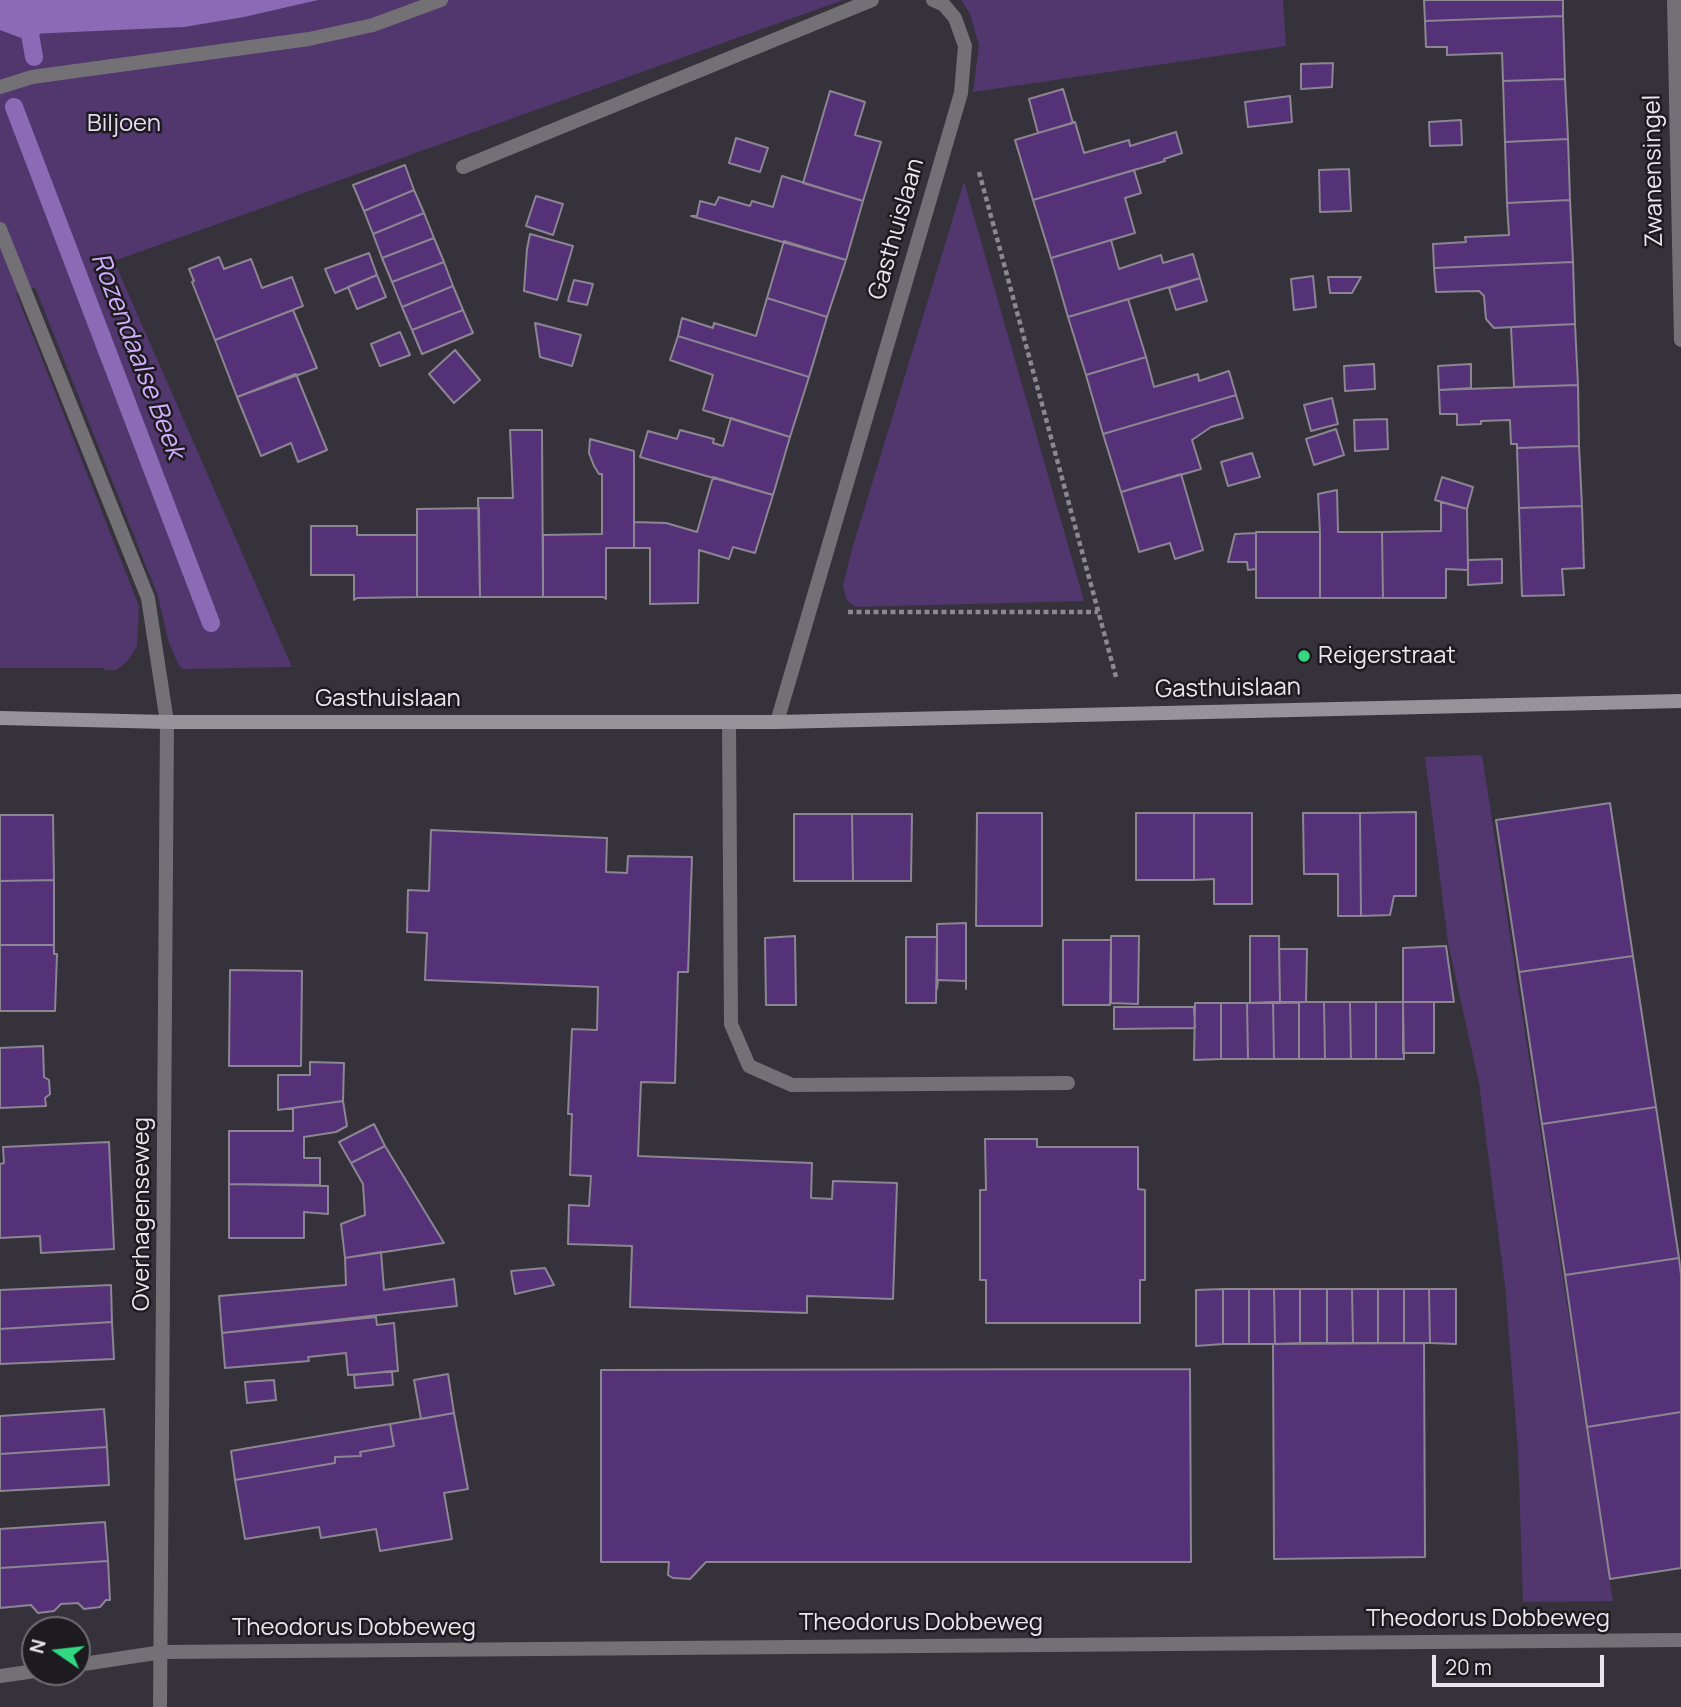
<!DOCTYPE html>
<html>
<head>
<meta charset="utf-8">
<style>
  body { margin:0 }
  #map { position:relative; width:1681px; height:1707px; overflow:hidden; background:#36323c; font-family:Manrope,sans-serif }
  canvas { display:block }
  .north { position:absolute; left:21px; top:1616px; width:70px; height:70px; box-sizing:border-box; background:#1d1b1f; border:2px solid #6f6d71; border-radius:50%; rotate:284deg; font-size:19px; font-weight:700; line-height:28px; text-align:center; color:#e9e7ed }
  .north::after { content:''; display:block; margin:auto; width:24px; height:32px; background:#32d882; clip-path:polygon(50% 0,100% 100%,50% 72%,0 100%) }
  .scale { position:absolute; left:1432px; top:1655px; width:172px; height:32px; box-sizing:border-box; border:4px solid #e9e7ed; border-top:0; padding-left:9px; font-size:21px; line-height:24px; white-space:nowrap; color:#e9e7ed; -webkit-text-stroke:5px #1d1b1f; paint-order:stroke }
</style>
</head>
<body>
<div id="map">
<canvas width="1681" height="1707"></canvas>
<div class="north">N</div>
<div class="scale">20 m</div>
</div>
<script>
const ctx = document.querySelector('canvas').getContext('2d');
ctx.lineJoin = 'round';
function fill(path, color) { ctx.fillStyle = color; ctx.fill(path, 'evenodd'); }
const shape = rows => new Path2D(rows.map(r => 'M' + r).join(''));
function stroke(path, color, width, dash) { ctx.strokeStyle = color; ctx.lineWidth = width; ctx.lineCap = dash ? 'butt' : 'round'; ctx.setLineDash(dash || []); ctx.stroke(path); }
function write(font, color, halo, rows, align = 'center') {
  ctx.font = font + ' Manrope,sans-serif'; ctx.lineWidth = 5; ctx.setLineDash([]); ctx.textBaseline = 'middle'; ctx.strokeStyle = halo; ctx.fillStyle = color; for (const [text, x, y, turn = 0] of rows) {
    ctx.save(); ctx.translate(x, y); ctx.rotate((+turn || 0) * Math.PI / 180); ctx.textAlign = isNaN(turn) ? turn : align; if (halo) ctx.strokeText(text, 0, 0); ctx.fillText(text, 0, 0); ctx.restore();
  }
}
fill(shape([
  [0,0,843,0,114,261,292,667,183,669,178,664,168,640,158,596,35,287,16,293,139,606,137,646,127,662,116,670,105,670,104,668,0,668],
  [961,0,1283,0,1286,46,973,92,979,45,970,14],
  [964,182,1084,601,856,607,847,601,843,586,853,546],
  [1482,755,1613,1601,1523,1602,1518,1449,1505,1286,1479,1083,1448,943,1425,757]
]), '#51376d');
fill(shape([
  [0,0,318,0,244,17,184,27,30,34,21,38,0,30]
]), '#8d6ab5');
stroke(shape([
  [34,57,30,34,46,0],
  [14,107,211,623]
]), '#8d6ab5', 18);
const building = shape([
  [1424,0,1563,0,1563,16,1425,21,1424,0],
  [1563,16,1565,79,1503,81,1502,53,1447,55,1447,47,1426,47,1425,21,1563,16],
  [1333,63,1332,87,1301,89,1301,64,1333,63],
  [1565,79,1568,139,1505,142,1503,81,1565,79],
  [1063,89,1073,123,1038,133,1029,99,1063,89],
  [830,91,865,102,855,135,881,142,863,201,803,183,830,91],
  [1290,96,1292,122,1248,127,1245,102,1290,96],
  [1461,120,1462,145,1430,146,1429,122,1461,120],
  [1075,122,1084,153,1129,140,1130,146,1176,132,1182,153,1164,159,1165,161,1033,200,1015,140,1075,122],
  [736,138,768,148,760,172,729,163,736,138],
  [1568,139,1570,200,1507,203,1505,142,1568,139],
  [405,165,414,190,364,211,353,185,405,165],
  [1137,169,1134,170,1141,193,1125,198,1135,233,1051,258,1033,200,1137,169],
  [1349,169,1351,211,1320,212,1319,170,1349,169],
  [782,176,863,201,846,260,691,216,697,216,700,201,715,205,719,197,750,206,752,201,773,207,782,176],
  [414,190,424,213,373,234,364,211,414,190],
  [536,196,563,204,553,235,526,226,536,196],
  [1570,200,1573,262,1434,268,1433,244,1466,242,1465,237,1509,235,1507,203,1570,200],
  [424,213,434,238,382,258,373,234,424,213],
  [530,234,573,246,557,300,524,291,527,249,530,234],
  [434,238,444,262,392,282,382,258,434,238],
  [1111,240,1119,269,1161,255,1163,263,1193,254,1200,278,1068,317,1051,258,1111,240],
  [784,241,846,260,827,317,767,298,784,241],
  [369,253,377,275,335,293,325,269,369,253],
  [219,257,224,269,251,259,262,288,292,277,303,306,215,340,192,282,194,281,189,269,219,257],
  [444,262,453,286,402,307,392,282,444,262],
  [1573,262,1575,324,1494,328,1486,319,1484,296,1479,291,1436,292,1434,268,1573,262],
  [377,275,386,297,357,309,348,287,377,275],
  [1313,276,1316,307,1294,310,1291,279,1313,276],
  [1328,277,1361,277,1352,293,1330,293,1328,277],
  [1200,278,1207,301,1176,310,1169,288,1200,278],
  [574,280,593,284,587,305,568,301,574,280],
  [453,286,463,310,412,330,402,307,453,286],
  [767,298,827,317,809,377,678,336,682,318,713,328,714,323,756,336,767,298],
  [1128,299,1146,357,1086,375,1068,317,1128,299],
  [293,310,317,368,237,397,215,340,293,310],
  [463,310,473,333,422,354,412,330,463,310],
  [535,323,581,335,572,366,540,357,535,323],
  [1575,324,1578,385,1514,387,1511,327,1575,324],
  [400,332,410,355,380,366,371,344,400,332],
  [678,336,809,377,790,437,703,410,713,375,670,360,678,336],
  [455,350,480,380,454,403,429,374,455,350],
  [1146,357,1154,387,1198,374,1199,381,1229,371,1236,395,1103,434,1086,375,1146,357],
  [1374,364,1375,389,1345,391,1344,366,1374,364],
  [1471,364,1471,388,1439,390,1438,366,1471,364],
  [296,374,327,450,298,462,291,443,261,456,237,397,296,374],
  [1578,385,1579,446,1517,448,1517,444,1511,444,1510,420,1481,421,1481,424,1457,425,1457,414,1440,414,1439,390,1578,385],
  [1236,395,1243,418,1211,427,1192,440,1201,469,1121,492,1103,434,1236,395],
  [1332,398,1338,424,1311,431,1304,405,1332,398],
  [731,418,790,437,773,495,640,457,648,431,677,439,680,430,714,439,713,443,723,446,731,418],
  [1387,419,1388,449,1355,451,1354,420,1387,419],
  [1336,429,1344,455,1314,465,1306,439,1336,429],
  [510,430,542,430,543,597,480,597,478,498,513,498,510,430],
  [590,439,634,451,634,548,606,548,606,599,603,597,543,597,543,535,602,534,602,474,599,474,594,466,589,453,590,439],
  [1579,446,1582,506,1519,508,1517,448,1579,446],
  [1252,453,1260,477,1228,486,1221,462,1252,453],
  [1181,474,1203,550,1175,559,1170,543,1139,552,1121,492,1181,474],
  [713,477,773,495,755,553,733,547,729,559,699,550,698,603,650,604,650,548,634,548,634,522,666,523,697,532,713,477],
  [1442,477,1473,487,1467,509,1435,500,1442,477],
  [1337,490,1338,532,1382,532,1383,598,1320,598,1320,532,1318,494,1337,490],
  [1441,502,1467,509,1468,570,1446,569,1446,598,1383,598,1382,532,1441,531,1441,502],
  [1582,506,1584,568,1562,569,1564,595,1522,596,1519,508,1582,506],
  [479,508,480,597,417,597,417,509,479,508],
  [311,526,357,526,357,535,417,535,417,597,357,598,354,600,354,575,311,575,311,526],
  [1256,532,1320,532,1320,598,1256,598,1256,532],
  [1256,533,1256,569,1248,570,1247,562,1228,562,1235,534,1256,533],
  [1502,559,1502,583,1468,585,1468,560,1502,559],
  [1610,803,1633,956,1519,972,1496,820,1610,803],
  [1416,812,1416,896,1394,896,1390,915,1361,916,1360,813,1416,812],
  [977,813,1042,813,1042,926,976,926,977,813],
  [1136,813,1194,813,1194,880,1136,880,1136,813],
  [1194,813,1252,813,1252,904,1214,904,1214,879,1194,880,1194,813],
  [1303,813,1360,813,1361,916,1338,916,1338,874,1304,874,1303,813],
  [794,814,852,814,853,881,794,881,794,814],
  [852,814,912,814,911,881,853,881,852,814],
  [0,815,53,815,54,880,0,881,0,815],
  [431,830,607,838,606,872,627,873,628,856,692,857,688,972,678,972,675,1083,641,1082,638,1156,812,1163,811,1198,832,1199,833,1181,897,1183,893,1299,807,1296,807,1313,630,1307,632,1246,568,1244,569,1205,589,1206,591,1176,570,1175,572,1114,568,1114,572,1029,597,1030,598,987,425,980,427,933,407,932,408,890,429,891,431,830],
  [54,880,54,945,0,945,0,881,54,880],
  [966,923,966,989,966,981,938,980,937,989,937,924,966,923],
  [795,936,796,1005,766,1005,765,938,795,936],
  [1111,936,1139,936,1138,1004,1111,1003,1111,936],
  [1250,936,1279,936,1280,1003,1250,1003,1250,936],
  [906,937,937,937,936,1003,906,1003,906,937],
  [1063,940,1111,940,1110,1005,1063,1005,1063,940],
  [0,945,54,945,54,954,57,954,55,1011,0,1011,0,945],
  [1446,946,1454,1002,1403,1002,1403,948,1446,946],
  [1279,949,1307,949,1306,1002,1280,1003,1279,949],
  [1633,956,1656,1107,1542,1124,1519,972,1633,956],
  [230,970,302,971,301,1066,229,1066,230,970],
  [1273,1002,1299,1002,1299,1059,1274,1059,1273,1002],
  [1273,1002,1274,1059,1248,1059,1247,1003,1273,1002],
  [1299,1002,1324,1002,1325,1059,1299,1059,1299,1002],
  [1324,1002,1350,1002,1351,1059,1325,1059,1324,1002],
  [1350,1002,1376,1002,1376,1059,1351,1059,1350,1002],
  [1376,1002,1403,1002,1404,1059,1376,1059,1376,1002],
  [1403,1002,1434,1002,1434,1053,1403,1053,1403,1002],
  [1195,1003,1221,1003,1221,1059,1194,1060,1195,1003],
  [1221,1003,1247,1003,1248,1059,1221,1059,1221,1003],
  [1114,1007,1194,1007,1195,1028,1114,1029,1114,1007],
  [43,1046,44,1077,49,1080,50,1094,45,1098,46,1106,0,1108,0,1048,43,1046],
  [310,1062,344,1063,343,1101,278,1110,278,1075,310,1075,310,1062],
  [343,1101,347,1126,336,1132,304,1137,304,1158,320,1158,320,1185,229,1184,229,1131,293,1131,293,1108,343,1101],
  [1656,1107,1679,1258,1565,1275,1542,1124,1656,1107],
  [374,1124,385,1146,351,1163,339,1142,374,1124],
  [985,1139,1037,1139,1037,1147,1138,1147,1138,1189,1145,1190,1145,1280,1140,1280,1140,1323,986,1323,986,1280,980,1280,980,1190,986,1190,985,1139],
  [109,1142,114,1249,41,1253,40,1236,0,1238,0,1164,4,1163,3,1147,109,1142],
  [385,1146,444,1243,345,1258,341,1224,365,1215,363,1184,351,1163,385,1146],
  [229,1184,328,1186,328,1214,304,1212,304,1238,229,1238,229,1184],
  [381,1252,384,1290,454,1279,457,1306,222,1333,219,1296,346,1285,345,1258,381,1252],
  [1679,1258,1681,1275,1681,1412,1587,1427,1565,1275,1679,1258],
  [545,1268,554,1285,515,1294,511,1271,545,1268],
  [111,1285,112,1322,0,1329,0,1290,111,1285],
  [1223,1289,1249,1289,1249,1344,1223,1344,1223,1289],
  [1223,1289,1223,1344,1196,1346,1196,1290,1223,1289],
  [1249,1289,1274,1289,1275,1344,1249,1344,1249,1289],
  [1274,1289,1300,1289,1300,1343,1275,1344,1274,1289],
  [1300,1289,1327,1289,1327,1343,1300,1343,1300,1289],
  [1327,1289,1352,1289,1353,1343,1327,1343,1327,1289],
  [1352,1289,1378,1289,1378,1343,1353,1343,1352,1289],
  [1378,1289,1404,1289,1404,1343,1378,1343,1378,1289],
  [1404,1289,1429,1289,1430,1343,1404,1343,1404,1289],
  [1429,1289,1456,1289,1456,1344,1430,1343,1429,1289],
  [376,1317,377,1325,394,1323,398,1371,348,1375,346,1353,308,1357,309,1361,225,1368,222,1333,376,1317],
  [112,1322,114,1359,0,1364,0,1329,112,1322],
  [1424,1343,1425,1557,1274,1559,1273,1344,1424,1343],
  [1190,1369,1191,1562,706,1562,690,1579,673,1578,668,1575,669,1562,601,1562,601,1370,1190,1369],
  [392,1371,393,1385,355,1388,354,1375,392,1371],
  [448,1374,454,1413,421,1419,414,1380,448,1374],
  [274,1380,276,1400,247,1403,245,1382,274,1380],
  [104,1409,107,1447,0,1454,0,1416,104,1409],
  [1681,1412,1681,1568,1610,1579,1587,1427,1681,1412],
  [454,1413,468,1489,444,1493,452,1539,380,1551,376,1529,321,1538,319,1527,245,1539,235,1480,335,1463,335,1457,361,1456,360,1452,394,1446,390,1424,454,1413],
  [390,1424,394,1446,360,1452,361,1456,335,1457,335,1463,235,1480,231,1451,390,1424],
  [107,1447,109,1485,0,1491,0,1454,107,1447],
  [105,1522,108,1561,0,1568,0,1529,105,1522],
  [108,1561,110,1600,106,1600,100,1607,84,1609,78,1603,61,1604,54,1611,38,1613,31,1605,0,1608,0,1568,108,1561]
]);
fill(building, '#553178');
stroke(building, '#8b8691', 2);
stroke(shape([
  [979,172,1116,677],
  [848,612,1098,612]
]), '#8b8890', 4.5, [5, 3.5]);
stroke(shape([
  [463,167,872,0],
  [729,722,731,1024,749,1066,792,1085,1068,1083],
  [777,722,961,93,965,46,955,18,944,5,933,0]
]), '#737176', 14);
stroke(shape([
  [1674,0,1681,340],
  [0,87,32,77,309,39,373,25,441,0],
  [0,229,148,598,167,722,160,1707],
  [77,1665,162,1652,1681,1640],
  [0,1676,35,1671]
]), '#737176', 14);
stroke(shape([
  [0,718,167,722,777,722,1681,701]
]), '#96939b', 14);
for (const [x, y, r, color] of [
  [1304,656,7,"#32d882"]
]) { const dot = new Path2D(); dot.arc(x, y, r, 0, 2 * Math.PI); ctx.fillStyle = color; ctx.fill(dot); stroke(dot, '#1d1b1f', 2.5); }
write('24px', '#e4dbf0', '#1d1b1f', [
  ["Biljoen",124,124]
]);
write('24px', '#e9e7ed', '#1d1b1f', [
  ["Zwanensingel",1654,171,-91],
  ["Gasthuislaan",897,229,-74],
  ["Gasthuislaan",1228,689,-1],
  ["Gasthuislaan",388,699],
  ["Overhagenseweg",142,1214,-90],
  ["Theodorus Dobbeweg",1488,1619],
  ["Theodorus Dobbeweg",921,1623],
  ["Theodorus Dobbeweg",354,1628]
]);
write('24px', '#e9e7ed', '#1d1b1f', [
  ["Reigerstraat",1318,656]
], 'left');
write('italic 26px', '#d2adfe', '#1d1b1f', [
  ["Rozendaalse Beek",137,356,69]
]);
</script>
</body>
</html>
